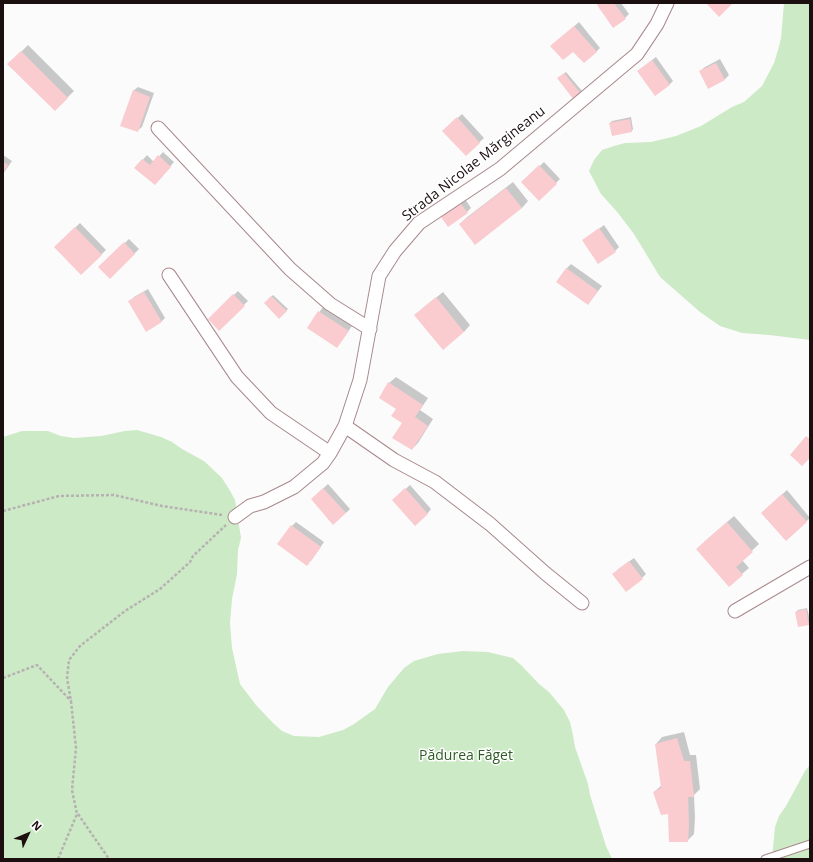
<!DOCTYPE html>
<html>
<head>
<meta charset="utf-8">
<style>
  body { margin:0 }
  #map { position:relative; width:813px; height:862px; overflow:hidden; background:#fbfbfb; font-family:"Open Sans",sans-serif }
  canvas { display:block }
  .frame { position:absolute; inset:0; border:4px solid #1b0f10; pointer-events:none }
  .north { position:absolute; left:8px; top:814px; width:40px; height:40px; -webkit-text-stroke:3px #fff; paint-order:stroke; rotate:46deg; font-size:11px; font-weight:700; line-height:16px; text-align:center; color:#1b0f10 }
  .north::after { content:''; display:block; margin:auto; width:14px; height:18px; background:#1b0f10; clip-path:polygon(50% 0,100% 100%,50% 72%,0 100%) }
</style>
</head>
<body>
<div id="map">
<canvas width="813" height="862"></canvas>
<div class="frame"></div>
<div class="north">N</div>
</div>
<script>
const ctx = document.querySelector('canvas').getContext('2d');
ctx.lineJoin = 'round';
function fill(path, color) { ctx.fillStyle = color; ctx.fill(path, 'evenodd'); }
const shape = rows => new Path2D(rows.map(r => 'M' + r).join(''));
function stroke(path, color, width, dash) { ctx.strokeStyle = color; ctx.lineWidth = width; ctx.lineCap = dash ? 'butt' : 'round'; ctx.setLineDash(dash || []); ctx.stroke(path); }
function write(font, color, halo, rows, align = 'center') {
  ctx.font = font + ' "Open Sans",sans-serif'; ctx.lineWidth = 3; ctx.setLineDash([]); ctx.textBaseline = 'middle'; ctx.strokeStyle = halo; ctx.fillStyle = color; for (const [text, x, y, turn = 0] of rows) {
    ctx.save(); ctx.translate(x, y); ctx.rotate((+turn || 0) * Math.PI / 180); ctx.textAlign = isNaN(turn) ? turn : align; if (halo) ctx.strokeText(text, 0, 0); ctx.fillText(text, 0, 0); ctx.restore();
  }
}
fill(shape([
  [784,3,810,3,810,340,769,335,742,333,720,326,700,312,660,277,634,234,618,213,601,194,589,171,594,160,602,150,614,146,625,143,651,142,676,136,701,126,732,107,744,102,762,86,774,63,778,50,781,38],
  [137,430,161,437,172,442,182,449,204,461,222,478,229,489,235,500,241,538,238,550,237,574,232,599,230,623,232,648,240,684,256,705,273,723,282,731,294,736,319,737,343,730,354,724,375,709,388,687,404,668,414,661,438,654,463,651,488,652,513,658,522,666,539,684,549,692,564,710,570,722,573,735,575,747,588,784,590,795,606,846,612,859,3,859,3,437,22,431,48,431,61,436,74,438,101,436,125,431],
  [810,765,810,859,772,859,775,827,779,816,786,806,805,771]
]), '#cdeac6');
fill(shape([
  [600,3,621,3,629,14,625,18],
  [579,22,600,48,596,52,573,50,556,42],
  [28,45,74,91,55,110,9,64],
  [656,57,673,81,669,85,638,71],
  [720,59,729,75,724,80,700,71,705,67],
  [566,72,582,91,574,98,558,79],
  [138,87,154,93,142,127,137,131,133,91],
  [462,114,484,138,466,155,448,127],
  [631,117,633,129,632,131,610,123,612,121],
  [163,152,174,162,159,180,136,168,147,155,154,162],
  [3,155,12,161,3,174],
  [544,162,560,179,539,200,522,182],
  [513,182,528,201,522,208,460,224,466,218],
  [465,199,471,208,467,212,442,217],
  [80,223,106,250,81,274,55,247],
  [604,225,619,247,615,251,583,241],
  [129,239,139,249,110,278,100,267],
  [571,264,602,286,588,304,566,269],
  [148,289,165,318,161,322,130,301,134,297],
  [238,291,248,301,219,329,209,319],
  [443,292,470,325,464,332,422,309],
  [273,295,288,309,279,318,265,303],
  [323,307,352,326,337,347,308,328],
  [396,377,428,398,420,410,433,419,418,443,412,449,389,383],
  [328,484,350,509,346,513,316,495],
  [410,485,431,509,427,514,398,496],
  [787,490,810,518,786,540,766,509],
  [734,516,759,544,742,560,749,568,742,574,704,542],
  [296,522,324,542,311,561,292,526],
  [634,558,646,574,642,578,617,570],
  [807,608,810,620,809,624,796,612,798,610],
  [684,732,690,755,696,755,700,789,694,795,695,818,694,834,687,841,654,792,662,785,656,744,662,737]
]), '#0003');
fill(shape([
  [599,3,614,3,626,19,613,28,597,5],
  [706,3,733,3,719,17],
  [574,26,597,52,584,63,573,52,563,60,550,46],
  [21,51,68,98,55,111,7,64],
  [652,60,670,85,655,96,637,71],
  [716,63,725,80,708,89,699,71],
  [564,73,581,94,574,100,557,78],
  [133,90,150,97,138,132,120,126],
  [457,117,480,143,466,156,442,131],
  [630,119,632,132,612,136,609,123],
  [158,155,171,167,155,185,134,168,142,159,150,165],
  [3,162,8,165,3,173],
  [539,165,557,184,539,201,521,182],
  [506,188,522,208,475,245,459,224],
  [460,203,468,213,448,227,441,217],
  [75,227,102,255,81,275,54,247],
  [599,228,616,252,598,264,582,240],
  [124,242,135,254,110,279,98,267],
  [566,268,598,291,588,305,556,282],
  [144,292,162,322,146,332,128,301],
  [233,294,245,306,219,331,208,319],
  [271,296,287,311,279,319,264,303],
  [436,297,464,332,443,350,414,315],
  [318,311,349,331,337,348,307,328],
  [388,382,423,405,415,417,428,426,412,450,392,438,402,423,391,416,396,409,379,398],
  [806,436,810,439,810,458,802,466,790,455],
  [323,488,346,513,333,525,311,499],
  [405,488,428,514,415,526,392,500],
  [782,494,807,522,786,541,761,513],
  [727,522,753,552,736,567,743,575,729,587,696,549],
  [291,525,321,547,307,566,277,544],
  [629,561,643,579,626,592,612,574],
  [806,609,809,625,798,627,795,612],
  [677,738,684,761,690,761,694,797,688,797,689,825,688,842,669,842,668,814,661,815,653,792,661,788,655,744]
]), '#facbcf');
const lane = shape([
  [765,859,810,844]
]);
const street = shape([
  [158,128,290,269,330,304,370,329],
  [169,275,237,377,271,413,330,453],
  [345,426,394,460,435,482,490,524,545,573,582,603],
  [235,517,250,506,264,502,294,487,323,463,330,453,345,426,360,380,379,276,395,251,419,223,500,169,637,54,657,24,667,3],
  [735,611,810,567]
]);
stroke(lane, '#a8888b', 9);
stroke(street, '#a8888b', 15);
stroke(shape([
  [3,511,59,496,114,495,162,506,222,515],
  [3,678,37,665,71,701],
  [78,814,109,859],
  [58,859,77,814,72,790,76,748,71,701,67,678,69,660,80,646,125,611,160,589,190,562,193,556,226,525]
]), '#b6b2b2', 2.5, [3, 2]);
stroke(lane, '#fff', 7);
stroke(street, '#fff', 13);
write('14px', '#1b0f10', '#fff', [
  ["Strada Nicolae Mărgineanu",474,164,-38]
]);
write('14px', '#2f5b25', '#fff', [
  ["Pădurea Făget",466,756]
]);
</script>
</body>
</html>
